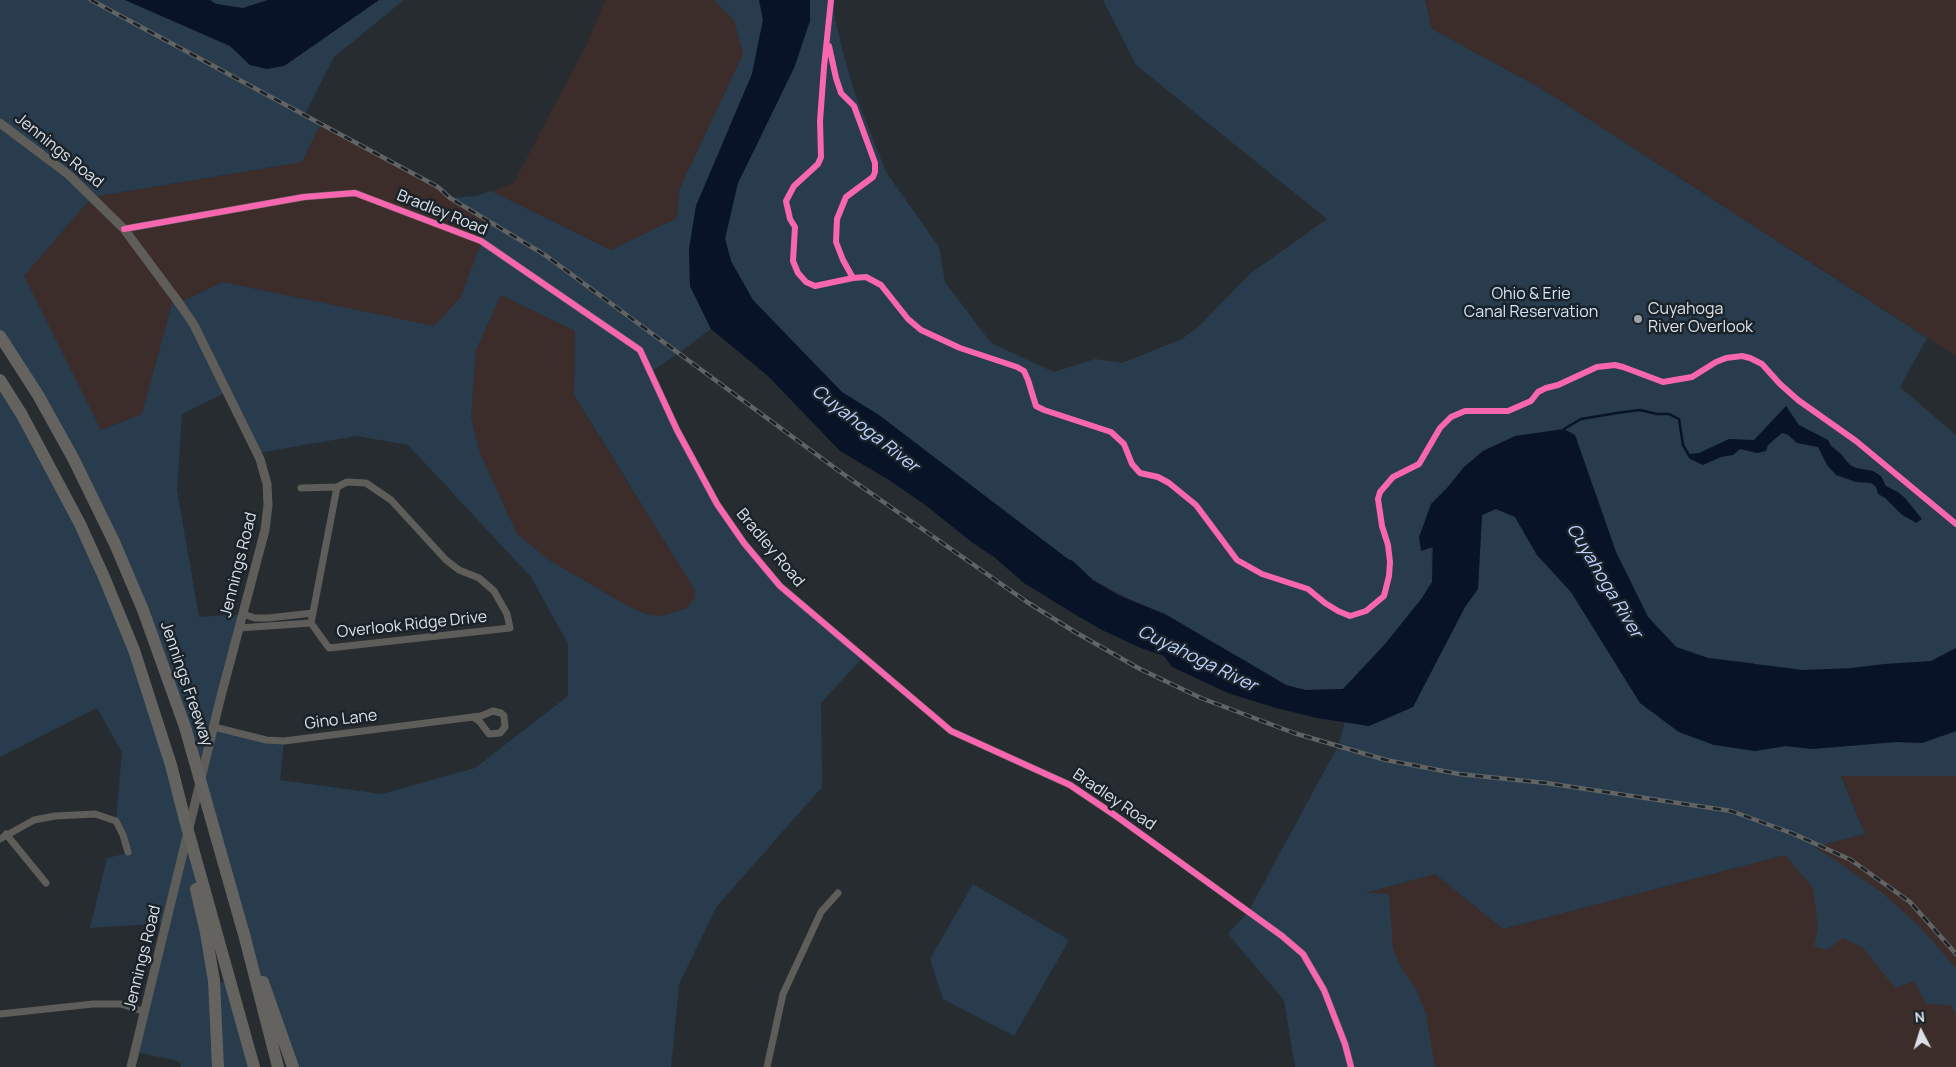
<!DOCTYPE html>
<html>
<head>
<meta charset="utf-8">
<style>
  body { margin:0 }
  #map { position:relative; width:1956px; height:1067px; overflow:hidden; background:#272c30; font-family:Manrope,sans-serif }
  canvas { display:block }
  .north { position:absolute; left:1896px; top:1007px; width:50px; height:50px; -webkit-text-stroke:4px #1a222a; paint-order:stroke; rotate:355deg; font-size:14px; font-weight:700; line-height:20px; text-align:center; color:#dbe1e6 }
  .north::after { content:''; display:block; margin:auto; width:18px; height:22px; background:#dbe1e6; clip-path:polygon(50% 0,100% 100%,50% 72%,0 100%) }
</style>
</head>
<body>
<div id="map">
<canvas width="1956" height="1067"></canvas>
<div class="north">N</div>
</div>
<script>
const ctx = document.querySelector('canvas').getContext('2d');
ctx.lineJoin = 'round';
function fill(path, color) { ctx.fillStyle = color; ctx.fill(path, 'evenodd'); }
const shape = rows => new Path2D(rows.map(r => 'M' + r).join(''));
function stroke(path, color, width, dash) { ctx.strokeStyle = color; ctx.lineWidth = width; ctx.lineCap = dash ? 'butt' : 'round'; ctx.setLineDash(dash || []); ctx.stroke(path); }
function write(font, color, halo, rows, align = 'center') {
  ctx.font = font + ' Manrope,sans-serif'; ctx.lineWidth = 5; ctx.setLineDash([]); ctx.textBaseline = 'middle'; ctx.strokeStyle = halo; ctx.fillStyle = color; for (const [text, x, y, turn = 0] of rows) {
    ctx.save(); ctx.translate(x, y); ctx.rotate((+turn || 0) * Math.PI / 180); ctx.textAlign = isNaN(turn) ? turn : align; if (halo) ctx.strokeText(text, 0, 0); ctx.fillText(text, 0, 0); ctx.restore();
  }
}
fill(shape([
  [605,0,714,0,734,20,743,54,679,190,677,218,611,250,491,191,513,184,587,44],
  [1425,0,1956,0,1956,356,1542,89,1432,29],
  [320,125,438,187,450,198,489,221,461,298,434,326,223,282,179,303,174,297,142,414,101,430,23,277,92,197,302,162],
  [501,295,575,331,574,396,694,589,695,596,688,608,662,616,646,614,628,606,549,560,517,534,480,453,471,417,476,350],
  [1841,775,1956,776,1956,1067,1406,1067,1415,1055,1363,894,1435,874,1503,929,1865,834]
]), '#3d2d2a');
fill(shape([
  [0,0,125,0,230,46,250,65,284,66,379,0,404,0,334,57,304,116,320,125,302,162,92,197,24,276,101,430,142,414,174,296,179,303,223,282,434,326,461,297,489,221,450,198,477,196,491,191,611,250,677,218,679,190,743,54,734,20,714,0,759,0,763,20,752,74,696,206,689,249,690,286,711,329,679,353,650,372,717,504,780,586,863,657,821,703,822,787,717,906,679,984,671,1067,293,1067,245,938,185,727,115,544,0,336],
  [501,295,575,331,574,395,694,589,695,596,688,608,662,616,646,614,628,606,549,560,517,534,480,453,471,417,476,350],
  [227,392,257,453,357,436,408,445,531,577,568,644,568,696,475,768,382,794,280,780,284,741,214,727,243,614,199,617,177,490,182,414],
  [210,0,268,0,243,8,216,4],
  [808,0,834,0,834,15,845,60,854,91,886,172,939,247,945,282,991,343,1054,372,1095,359,1122,363,1182,339,1198,327,1251,273,1327,219,1136,65,1103,0,1425,0,1432,29,1542,89,1927,338,1900,387,1956,435,1956,684,1777,690,1754,663,1708,658,1677,647,1648,617,1616,552,1575,435,1447,488,1431,504,1432,582,1422,598,1372,662,1360,671,1343,689,1305,690,1286,685,1239,657,1093,580,840,399,764,322,731,261,725,239,736,177,755,149,797,60],
  [0,380,104,577,185,820,214,981,231,983,254,1067,181,1067,179,1061,135,1052,167,923,90,928,107,858,128,853,116,821,122,752,97,708,0,757],
  [1496,509,1515,517,1537,555,1571,592,1640,703,1679,732,1755,751,1786,746,1812,749,1896,742,1922,743,1956,731,1956,776,1841,776,1865,834,1814,847,1829,856,1881,892,1919,926,1956,968,1956,1016,1951,1005,1926,1004,1914,981,1895,988,1863,948,1843,938,1827,950,1814,946,1818,927,1813,888,1785,855,1503,929,1435,874,1365,893,1389,894,1393,948,1401,968,1416,989,1426,1014,1435,1067,1295,1067,1284,1000,1228,934,1248,912,1338,746,1345,722,1369,726,1413,707,1465,607,1478,589,1482,515],
  [973,884,1069,940,1014,1036,943,999,930,959]
]), '#283c4d');
fill(shape([
  [125,0,210,0,216,4,243,8,268,0,379,0,284,66,267,69,250,65,230,46],
  [759,0,810,0,810,21,794,68,738,183,725,239,731,261,753,300,842,392,879,415,1068,559,1073,561,1093,580,1118,595,1165,614,1286,685,1305,690,1343,689,1385,644,1422,598,1432,582,1433,547,1421,551,1419,537,1431,504,1447,488,1464,467,1483,451,1515,436,1564,429,1575,435,1616,552,1648,617,1676,647,1708,658,1803,670,1852,668,1884,664,1931,661,1956,648,1956,731,1922,743,1896,742,1812,749,1786,746,1755,751,1714,745,1679,732,1640,703,1571,592,1537,555,1515,517,1496,509,1482,515,1478,589,1465,607,1413,707,1369,726,1317,718,1276,708,1228,693,1172,667,1164,656,1141,648,1102,630,1076,615,1024,583,994,557,973,543,924,504,889,480,840,451,768,376,711,329,690,286,689,249,696,206,752,74,763,20],
  [1786,406,1799,425,1828,440,1831,446,1840,453,1850,465,1856,468,1873,471,1881,476,1886,486,1898,492,1905,498,1922,519,1916,523,1901,514,1885,498,1878,494,1876,487,1871,483,1856,482,1836,475,1827,465,1818,447,1797,443,1788,435,1782,433,1768,445,1766,451,1757,453,1740,449,1733,455,1721,457,1703,465,1690,459,1690,454,1699,453,1729,439,1754,440]
]), '#091328');
stroke(shape([
  [1564,429,1581,419,1617,413,1640,410,1657,414,1669,414,1679,419,1683,445,1690,457]
]), '#091328', 2.5);
stroke(shape([
  [124,229,304,197,355,193,481,241,640,350,677,430,717,504,744,543,780,586,951,731,1070,785,1116,816,1282,936,1303,954,1324,990,1345,1044,1351,1067],
  [301,488,337,487,347,482,366,483,391,500,446,560,459,570,479,578,494,591,507,614,510,628,329,648,311,623],
  [243,614,255,618,268,618,313,613],
  [311,623,337,487],
  [239,628,311,623],
  [214,727,266,740,284,741,473,717,481,716,493,711,501,713,504,716,505,727,500,733,489,734,480,722,473,717],
  [6,834,46,883],
  [0,839,34,820,55,816,95,814,116,821,123,835,128,852],
  [0,1014,93,1004,121,1004,145,1012],
  [767,1067,783,994,821,912,838,893]
]), '#5e5d5a', 7);
stroke(shape([
  [0,123,69,175,124,229,179,303,194,325,260,459,267,484,268,505,265,530,220,700,131,1067]
]), '#5e5d5a', 9);
stroke(shape([
  [0,336,38,395,73,458,115,544,143,610,185,727,245,938,278,1067],
  [0,380,22,415,80,524,104,577,134,650,171,765,185,820,254,1067],
  [196,889,206,933,214,981,218,1067],
  [263,982,293,1067]
]), '#64635f', 12);
const rail = shape([
  [91,0,438,187,450,198,545,255,839,471,1027,602,1075,632,1140,669,1201,698,1294,733,1386,760,1459,774,1546,783,1731,811,1794,834,1851,860,1910,902,1956,954]
]);
stroke(rail, '#626363', 4.5);
stroke(rail, '#1a222a', 2.5, [8]);
stroke(shape([
  [831,0,824,67,820,121,821,157,818,164,794,186,786,201,790,219,795,227,793,261,798,273,806,282,815,286,853,278,866,277,881,285,908,319,921,330,960,348,1017,367,1024,371,1028,380,1036,406,1044,410,1111,432,1124,444,1132,464,1140,473,1158,477,1169,483,1196,505,1237,560,1262,574,1308,589,1325,603,1338,611,1350,616,1366,611,1384,596,1389,576,1390,562,1388,545,1382,526,1378,499,1380,492,1393,477,1419,464,1440,428,1451,417,1465,411,1508,411,1531,401,1538,392,1546,388,1558,385,1597,367,1615,365,1623,367,1663,382,1692,377,1716,362,1726,358,1742,356,1750,358,1762,364,1780,384,1798,400,1856,441,1956,524],
  [829,46,836,78,841,93,854,106,875,163,875,172,873,177,846,197,837,219,836,242,843,260,853,278],
  [124,229,304,197,355,193,481,241,640,350,677,430,717,504,744,543,780,586,951,731,1070,785,1116,816,1282,936,1303,954,1324,990,1345,1044,1351,1067]
]), '#f766af', 6);
for (const [x, y, r, color] of [
  [1638,319,5,"#9ca2a6"]
]) { const dot = new Path2D(); dot.arc(x, y, r, 0, 2 * Math.PI); ctx.fillStyle = color; ctx.fill(dot); stroke(dot, '#1a222a', 2); }
write('16px', '#dbe1e6', '#1a222a', [
  ["Jennings Road",59,151,39],
  ["Bradley Road",442,213,22],
  ["Bradley Road",770,548,50],
  ["Jennings Road",239,565,-76],
  ["Overlook Ridge Drive",412,625,-6],
  ["Jennings Freeway",186,684,71],
  ["Gino Lane",341,720,-7],
  ["Bradley Road",1114,800,34],
  ["Jennings Road",143,958,-76]
]);
write('16px', '#d2e4f7', '#1a222a', [
  ["Ohio & Erie",1531,295],
  ["Canal Reservation",1531,313]
]);
write('16px', '#dbe1e6', '#1a222a', [
  ["Cuyahoga",1648,310],
  ["River Overlook",1648,328]
], 'left');
write('italic 18px', '#bcd2fd', '#1a222a', [
  ["Cuyahoga River",865,429,38],
  ["Cuyahoga River",1604,581,59],
  ["Cuyahoga River",1197,659,26]
]);
</script>
</body>
</html>
